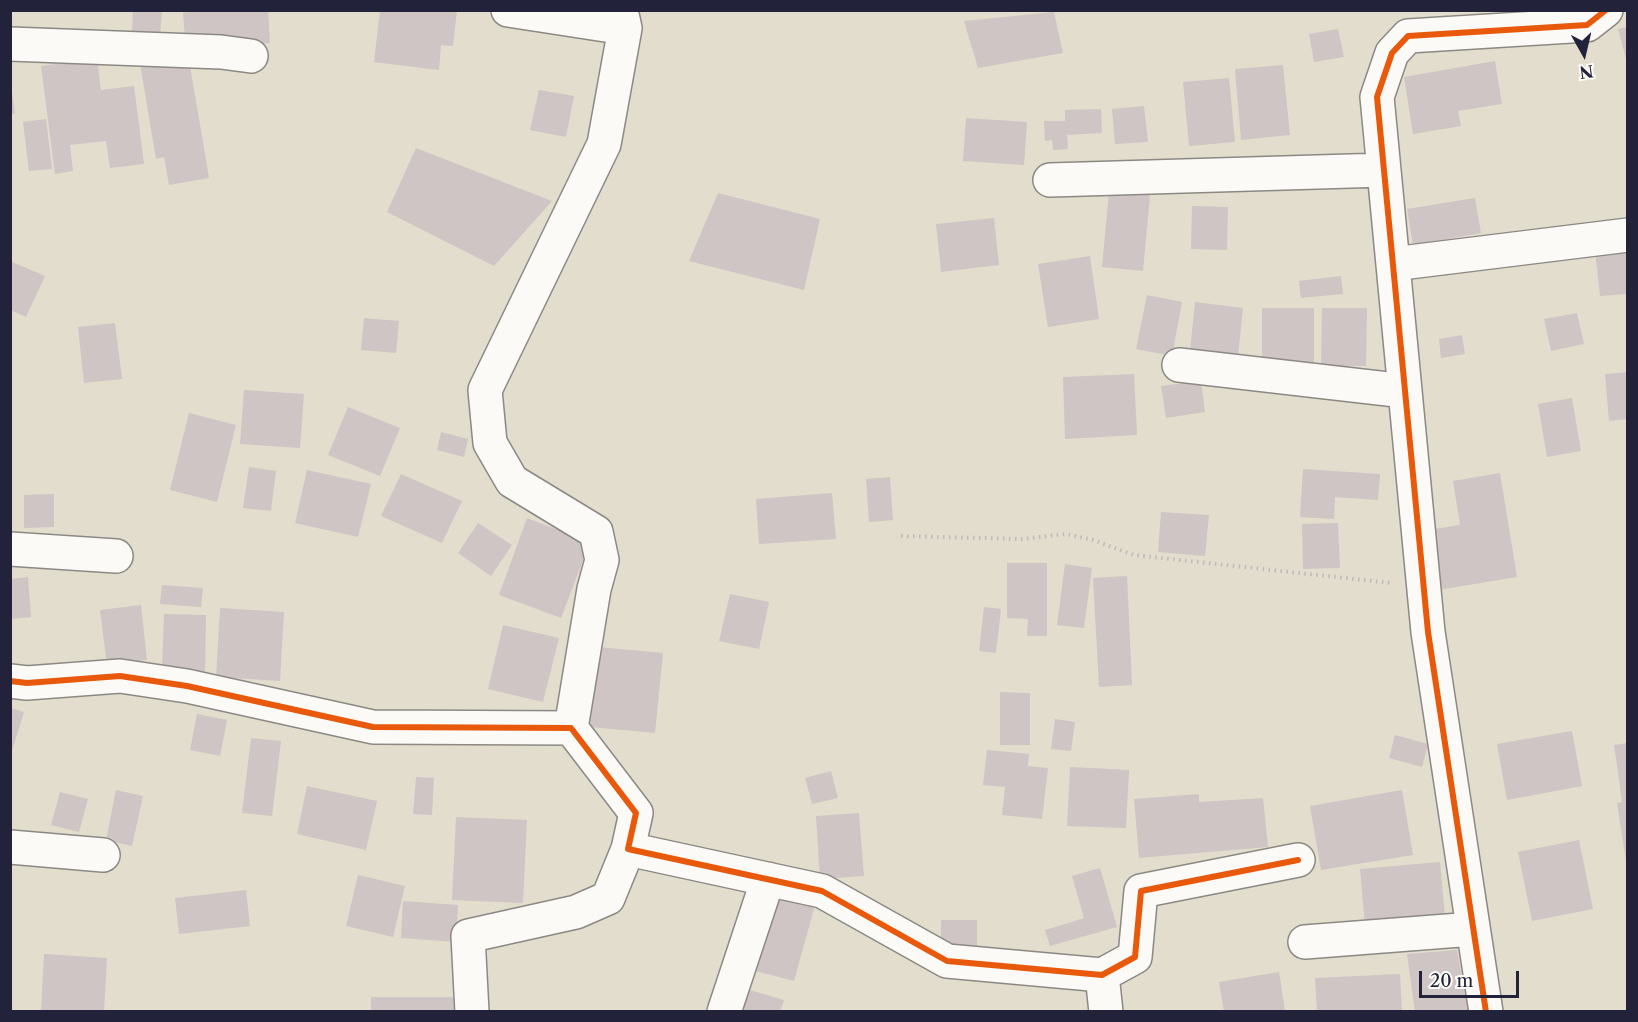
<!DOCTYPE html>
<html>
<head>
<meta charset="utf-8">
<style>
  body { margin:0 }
  #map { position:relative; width:1638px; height:1022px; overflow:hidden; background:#e2ddcc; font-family:"Libre Caslon Text",serif }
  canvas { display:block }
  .frame { position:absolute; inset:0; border:12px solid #22223b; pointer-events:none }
  .north { position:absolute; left:1554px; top:24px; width:60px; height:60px; -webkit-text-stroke:4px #fdfcf7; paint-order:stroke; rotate:172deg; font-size:16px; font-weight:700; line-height:24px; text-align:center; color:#22223b }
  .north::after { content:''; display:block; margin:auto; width:21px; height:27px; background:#22223b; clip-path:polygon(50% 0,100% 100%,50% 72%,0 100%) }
  .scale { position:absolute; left:1419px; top:971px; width:100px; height:27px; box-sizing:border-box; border:3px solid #22223b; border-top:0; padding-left:8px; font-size:18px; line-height:21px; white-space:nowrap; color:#22223b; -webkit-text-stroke:4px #fdfcf7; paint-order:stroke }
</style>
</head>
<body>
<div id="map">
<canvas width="1638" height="1022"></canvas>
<div class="frame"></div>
<div class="north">N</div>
<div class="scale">20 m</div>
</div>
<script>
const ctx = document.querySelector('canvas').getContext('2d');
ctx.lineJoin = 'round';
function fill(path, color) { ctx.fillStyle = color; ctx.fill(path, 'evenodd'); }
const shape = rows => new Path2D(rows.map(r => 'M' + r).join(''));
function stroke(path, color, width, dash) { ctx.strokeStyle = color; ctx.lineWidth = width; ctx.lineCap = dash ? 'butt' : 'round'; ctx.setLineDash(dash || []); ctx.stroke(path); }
fill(shape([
  [133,10,162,10,160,36,132,34],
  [198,10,268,10,270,43,186,50,183,13],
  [380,10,457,10,453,46,441,45,439,70,374,62],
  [1054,12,1063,53,978,68,964,21],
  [1628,27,1628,63,1627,63,1618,29],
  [1338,29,1344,57,1314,62,1309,34],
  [188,54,209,178,169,185,164,157,156,159,140,63],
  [97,59,101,90,134,86,144,164,110,168,106,141,70,145,73,171,55,174,41,66],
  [1495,61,1502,104,1458,111,1461,126,1413,134,1404,77],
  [1283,65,1290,135,1241,140,1235,69],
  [10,77,15,114,10,114],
  [1229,78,1235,142,1189,146,1183,82],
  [539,90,574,96,566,137,530,130],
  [1144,106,1148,142,1115,144,1112,109],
  [1101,109,1102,133,1067,135,1068,149,1053,150,1052,140,1045,141,1044,121,1065,121,1065,110],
  [966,118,1027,122,1024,165,963,161],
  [46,119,52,169,29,171,23,122],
  [416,148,552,201,494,266,387,212],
  [1109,192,1150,195,1143,271,1102,267],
  [718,193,820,219,804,290,689,261],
  [1475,198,1481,233,1413,245,1407,209],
  [1192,206,1228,207,1227,250,1191,249],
  [994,218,999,265,941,272,936,224],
  [1628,248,1628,294,1600,296,1595,251],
  [1090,256,1099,319,1048,327,1038,264],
  [10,261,45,276,26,317,10,310],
  [1341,276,1343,294,1301,298,1299,281],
  [1147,295,1182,302,1172,356,1136,349],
  [1195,302,1243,308,1238,356,1190,351],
  [1262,308,1314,308,1314,364,1262,365],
  [1322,308,1367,308,1366,366,1321,366],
  [1577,313,1584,344,1551,351,1544,319],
  [364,318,399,321,396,353,361,350],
  [115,323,122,379,84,383,78,327],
  [1462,335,1465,354,1441,358,1439,339],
  [1628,372,1628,419,1609,421,1605,374],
  [1134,374,1137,435,1065,439,1063,377],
  [1201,381,1205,412,1166,418,1161,386],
  [244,390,304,394,300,448,240,444],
  [1572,398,1581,451,1547,457,1538,404],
  [348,407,400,428,380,476,328,455],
  [189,413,236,425,217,502,170,490],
  [441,432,468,439,464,457,437,450],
  [249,467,276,471,271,511,243,508],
  [1303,469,1380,474,1378,500,1335,497,1334,519,1300,517],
  [307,470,371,484,358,537,295,523],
  [1500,473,1517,577,1438,590,1428,530,1460,525,1453,481],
  [401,474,462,501,442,543,381,516],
  [890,477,893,520,869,522,866,479],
  [832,493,836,539,759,544,756,499],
  [54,494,54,527,24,528,24,495],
  [1161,512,1209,515,1205,556,1158,552],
  [527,518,590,542,561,618,499,595],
  [478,523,512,545,491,576,458,553],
  [1338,523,1340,568,1303,569,1302,524],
  [1007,563,1047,563,1047,636,1027,636,1028,619,1007,618],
  [1065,564,1092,568,1084,628,1057,625],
  [1127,576,1132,685,1099,687,1093,578],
  [28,577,31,617,10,619,10,579],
  [162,585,203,588,201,607,160,604],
  [730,594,769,602,759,649,719,641],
  [141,605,147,660,107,665,100,610],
  [984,607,1001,609,996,653,979,651],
  [220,608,284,612,280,681,216,677],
  [164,614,206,615,205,671,162,669],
  [503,625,559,638,543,702,488,689],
  [597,647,663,653,655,733,590,727],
  [1000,692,1030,693,1030,745,1000,745],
  [10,708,24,712,11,754,10,754],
  [197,714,227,720,220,756,190,750],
  [1055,719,1075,722,1071,751,1051,749],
  [1572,731,1582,786,1507,800,1497,744],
  [1395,735,1428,744,1422,767,1389,758],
  [251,738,281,741,272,816,242,813],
  [1628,743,1628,861,1626,861,1617,803,1622,802,1614,745],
  [987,750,1029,754,1028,766,1048,768,1042,819,1002,815,1005,787,983,785],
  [1070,767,1129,770,1126,828,1067,826],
  [831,771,838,798,812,804,805,778],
  [416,777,434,778,432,815,413,814],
  [307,786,377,801,366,850,297,834],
  [116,790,143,796,132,846,106,840],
  [1402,790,1413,855,1321,870,1310,806],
  [60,792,88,799,79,832,51,825],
  [1199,794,1199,802,1263,798,1268,847,1139,858,1134,799],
  [859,813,864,876,820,879,816,816],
  [456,817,527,820,523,903,452,900],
  [1579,840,1593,909,1532,921,1518,852],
  [1440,862,1445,916,1365,924,1360,869],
  [1100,868,1117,927,1050,946,1045,930,1084,918,1072,876],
  [358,875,405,886,393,937,346,926],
  [246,890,250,926,179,934,175,898],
  [769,892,815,905,794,981,748,969],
  [403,901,458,905,456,942,401,938],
  [941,920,977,920,977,947,941,948],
  [1457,950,1468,1012,1415,1012,1407,954],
  [44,954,107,958,104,1012,41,1012],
  [1279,972,1285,1010,1224,1012,1219,982],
  [1400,974,1402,1012,1317,1012,1315,978],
  [740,987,784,1000,780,1012,732,1012],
  [371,997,467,997,467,1012,371,1012]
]), '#cfc5c5');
const minor = shape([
  [508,10,625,28],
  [10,44,221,52,251,56],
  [1050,180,1384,170],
  [1393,264,1628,235],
  [1179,365,1405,391],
  [10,549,116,556],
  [10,681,27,683,120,676,187,686,373,727,571,728,636,813,628,849,822,891,947,961,1102,975,1135,957,1141,891,1298,860],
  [571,728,594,589,602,560,596,532,512,481,490,443,485,390,604,144,625,28,621,10],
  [10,847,103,855],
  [1305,942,1473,929],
  [1102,975,1106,1012],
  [472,1012,468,936,576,912,608,898,628,849],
  [724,1012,768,879],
  [1486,1012,1428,632,1377,97,1392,53,1408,36,1587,25,1606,10]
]);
stroke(minor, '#8c8984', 36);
stroke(shape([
  [901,536,1022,539,1066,534,1093,540,1134,555,1391,583]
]), '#bcbaba', 4, [1.5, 4.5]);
stroke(minor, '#fbfaf7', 33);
stroke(shape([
  [10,681,27,683,120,676,187,686,373,727,571,728,636,813,628,849,822,891,947,961,1102,975,1135,957,1141,891,1298,860],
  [1486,1012,1428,632,1377,97,1392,53,1408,36,1587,25,1606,10]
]), '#e8590c', 6);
</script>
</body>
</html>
